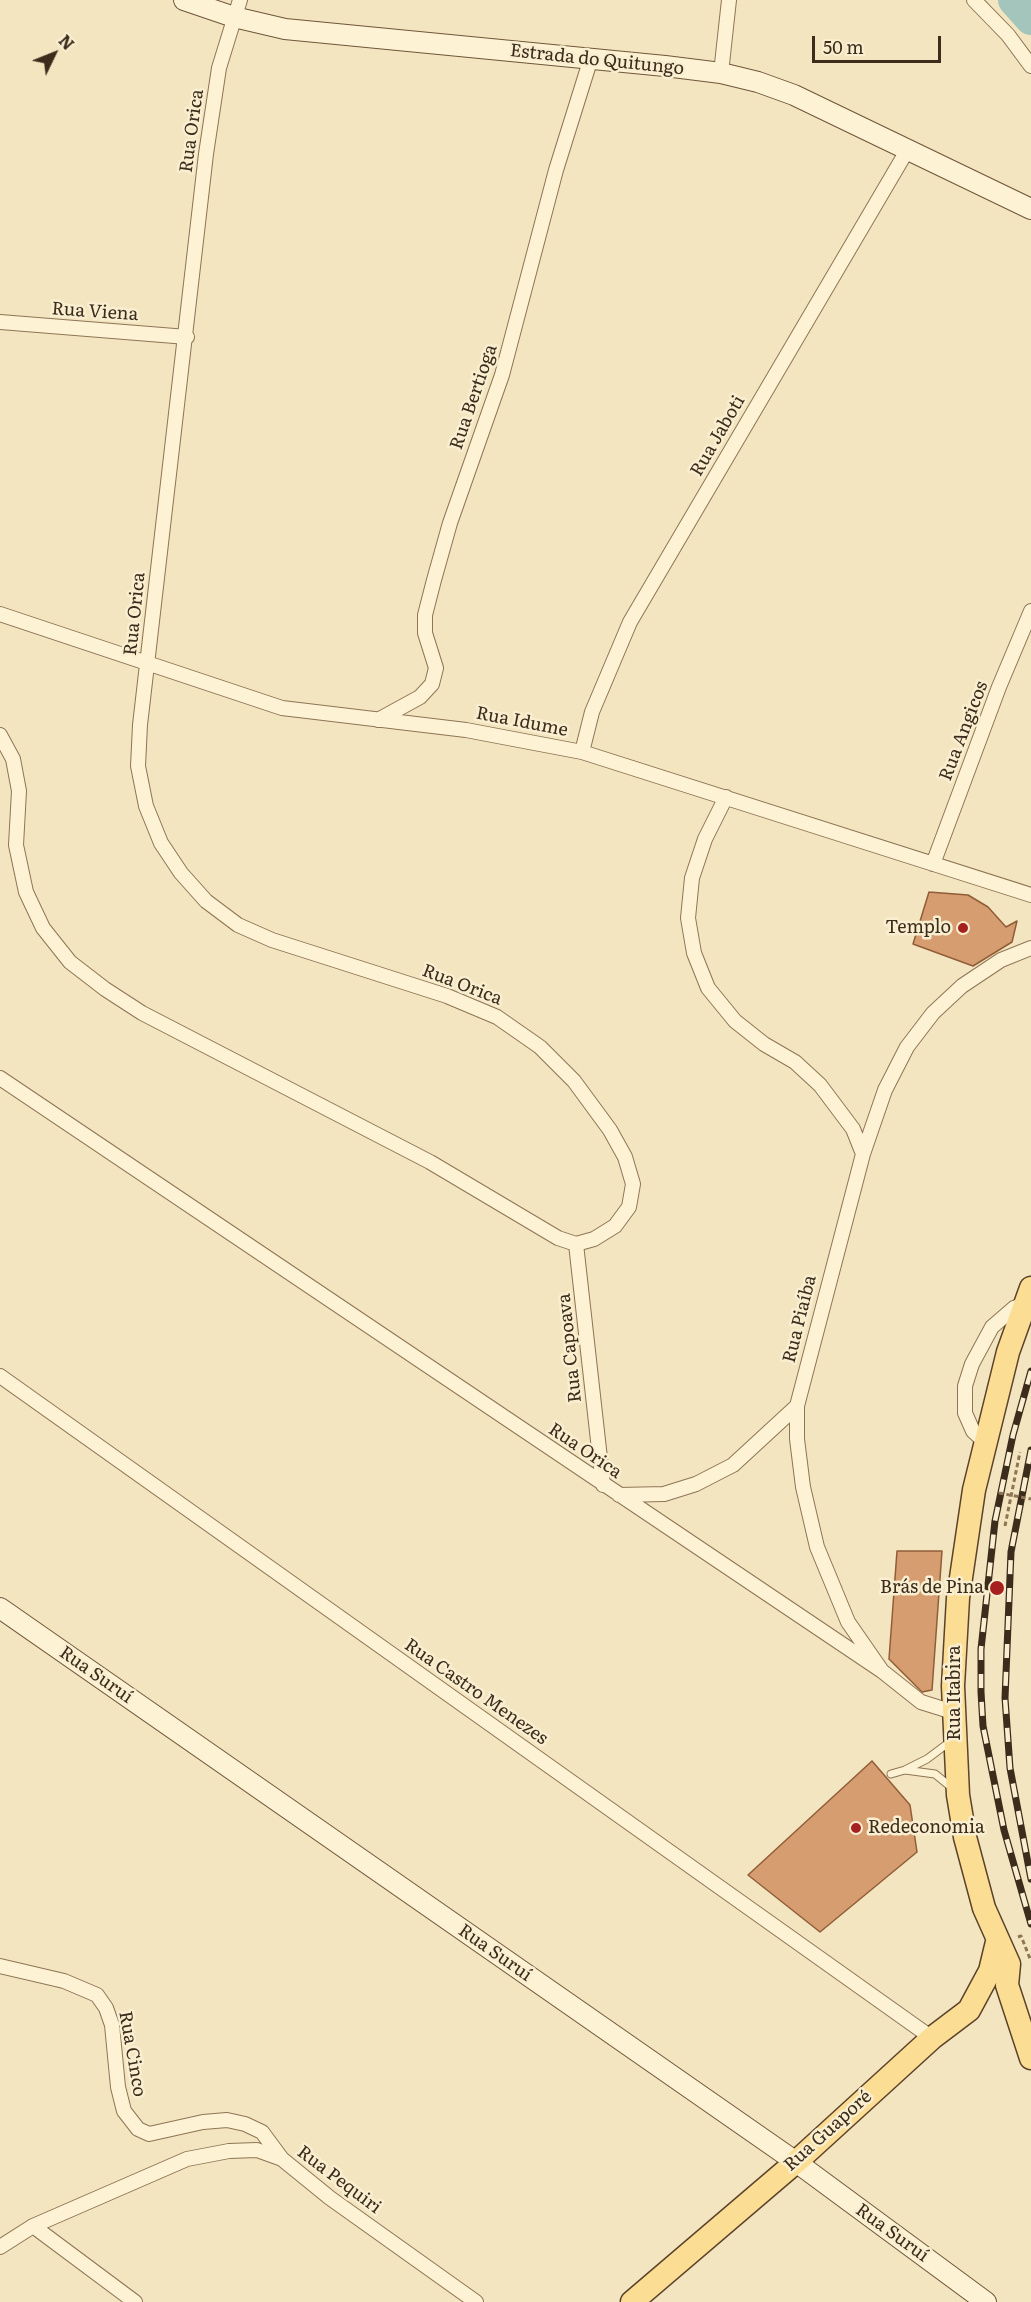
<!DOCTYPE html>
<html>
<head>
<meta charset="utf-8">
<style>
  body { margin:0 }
  #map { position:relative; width:1031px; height:2302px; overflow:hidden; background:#f3e5c0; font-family:Literata,serif }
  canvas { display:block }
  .north { position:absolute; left:24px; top:24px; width:60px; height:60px; -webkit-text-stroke:4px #f9efd0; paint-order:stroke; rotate:47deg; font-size:16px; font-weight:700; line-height:24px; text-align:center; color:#3c2c1c }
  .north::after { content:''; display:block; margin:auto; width:21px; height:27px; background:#3c2c1c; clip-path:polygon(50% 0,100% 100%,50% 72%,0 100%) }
  .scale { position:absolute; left:812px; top:36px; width:129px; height:27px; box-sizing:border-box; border:3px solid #3c2c1c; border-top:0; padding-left:8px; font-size:18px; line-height:21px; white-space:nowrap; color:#3c2c1c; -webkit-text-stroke:4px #f9efd0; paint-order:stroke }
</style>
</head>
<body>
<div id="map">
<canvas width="1031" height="2302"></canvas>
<div class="north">N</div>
<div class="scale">50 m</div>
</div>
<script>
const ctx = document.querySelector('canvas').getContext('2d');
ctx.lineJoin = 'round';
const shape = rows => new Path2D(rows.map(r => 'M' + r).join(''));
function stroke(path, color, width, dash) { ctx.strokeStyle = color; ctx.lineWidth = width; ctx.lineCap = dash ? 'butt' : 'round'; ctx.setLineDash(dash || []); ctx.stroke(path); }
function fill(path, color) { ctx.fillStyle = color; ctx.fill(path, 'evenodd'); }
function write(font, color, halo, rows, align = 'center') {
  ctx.font = font + ' Literata,serif'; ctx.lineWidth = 5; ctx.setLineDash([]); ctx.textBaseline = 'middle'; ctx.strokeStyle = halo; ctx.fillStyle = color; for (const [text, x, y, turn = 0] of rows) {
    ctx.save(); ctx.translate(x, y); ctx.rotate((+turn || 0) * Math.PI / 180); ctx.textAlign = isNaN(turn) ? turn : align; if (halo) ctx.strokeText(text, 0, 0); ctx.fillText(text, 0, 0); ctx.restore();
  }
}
stroke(shape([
  [1014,0,1031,19]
]), '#a3c5bc', 32);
const building = shape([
  [929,892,968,895,988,907,1006,927,1017,921,1012,942,973,966,913,944,929,892],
  [897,1551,942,1551,932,1690,922,1692,889,1659,897,1551],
  [872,1761,910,1805,917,1852,820,1932,748,1875,872,1761]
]);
fill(building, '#d69d71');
stroke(building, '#915d38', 1.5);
const lane = shape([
  [905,1770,935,1774,951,1787],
  [891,1774,905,1770,927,1759,951,1741]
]);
const street = shape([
  [974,0,1008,35,1031,66],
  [721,73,729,0],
  [0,322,187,337],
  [0,614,282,708,466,730,582,752,1031,895],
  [378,720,420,697,432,684,436,668,425,633,425,615,434,580,450,523,502,375,556,170,591,58],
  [0,735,13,759,19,791,16,845,26,892,43,928,70,962,105,989,142,1013,430,1162,558,1238,576,1244,594,1239,615,1226,629,1207,633,1184,625,1157,610,1130,574,1081,540,1047,497,1017,447,996,272,940,238,925,206,901,181,873,161,843,146,806,138,766,140,725,206,154,219,68,240,0],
  [582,752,592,712,630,622,908,149],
  [726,797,705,839,692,878,688,918,694,953,708,988,735,1021,764,1044,795,1062,820,1085,853,1129,863,1154],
  [933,864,999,687,1031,611],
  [0,1078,882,1671],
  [576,1244,603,1485],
  [0,1376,932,2038],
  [985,1442,973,1431,965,1413,965,1386,972,1364,992,1327,1014,1308,1024,1304],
  [619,1495,664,1494,696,1484,733,1465,797,1406],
  [953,1712,921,1702,882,1671,848,1622,817,1547,803,1487,797,1439,797,1406,863,1154,885,1090,907,1047,933,1013,962,986,1001,960,1031,948],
  [0,1966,64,1981,97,1995,106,2008,112,2025,118,2087,124,2111,138,2129,149,2134,203,2122,227,2120,245,2124,262,2132,282,2159],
  [33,2226,135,2302],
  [0,2247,33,2226,187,2159,229,2151,257,2150,282,2159,330,2198,476,2302]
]);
const secondary = shape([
  [184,0,234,17,285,29,665,66,721,73,758,82,794,95,1031,209],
  [0,1608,796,2162,986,2302]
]);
const primary = shape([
  [1031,1288,1008,1352,974,1490,958,1598,953,1686,958,1795,965,1837,984,1908,1009,1964,1007,1985,1031,2058],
  [632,2302,796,2162,932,2038,969,2010,990,1971,997,1942]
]);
stroke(lane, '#8e7555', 9);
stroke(street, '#8e7555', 16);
stroke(secondary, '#705639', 22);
stroke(primary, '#5c422a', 25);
stroke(shape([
  [1005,1526,1020,1452],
  [1018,1937,1021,1936,1031,1961]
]), '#8e7555', 3, [4.5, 3]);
stroke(lane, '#fdf2d4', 7);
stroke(street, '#fdf2d4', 14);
stroke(secondary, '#fdf2d4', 20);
stroke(primary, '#fbdd93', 22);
const rail = shape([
  [1031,1371,1013,1435,995,1521,981,1649,981,1692,983,1726,1004,1830,1031,1924],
  [1031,1450,1011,1552,1005,1698,1010,1768,1031,1879]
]);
stroke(rail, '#3c2c1c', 7);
stroke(rail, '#f9efd0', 4.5, [14]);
stroke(shape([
  [999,1493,1031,1499]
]), '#8e7555', 3, [4.5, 3]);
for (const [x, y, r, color] of [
  [963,928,6,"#a5201e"],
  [997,1588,8,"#a5201e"],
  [856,1828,6,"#a5201e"]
]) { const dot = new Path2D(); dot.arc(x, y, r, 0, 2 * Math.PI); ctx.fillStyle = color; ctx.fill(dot); stroke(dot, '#f9efd0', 2); }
write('18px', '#3c2c1c', '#f9efd0', [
  ["Estrada do Quitungo",597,60,6],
  ["Rua Orica",192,131,-82],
  ["Rua Viena",95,312,4],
  ["Rua Bertioga",474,397,-71],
  ["Rua Jaboti",718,436,-60],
  ["Rua Orica",135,614,-84],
  ["Rua Idume",522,722,11],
  ["Rua Angicos",964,731,-69],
  ["Rua Orica",462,985,21],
  ["Rua Piaíba",800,1319,-76],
  ["Rua Capoava",570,1348,-96],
  ["Rua Orica",585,1451,34],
  ["Rua Suruí",96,1675,35],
  ["Rua Castro Menezes",476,1692,35],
  ["Rua Itabira",955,1693,-90],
  ["Rua Suruí",495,1953,35],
  ["Rua Cinco",132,2054,80],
  ["Rua Guaporé",828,2131,-42],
  ["Rua Pequiri",339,2180,37],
  ["Rua Suruí",892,2233,36]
]);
write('18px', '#3c2c1c', '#f9efd0', [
  ["Templo",951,928],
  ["Brás de Pina",984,1588],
  ["Redeconomia",868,1828,"left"]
], 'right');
</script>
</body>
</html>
